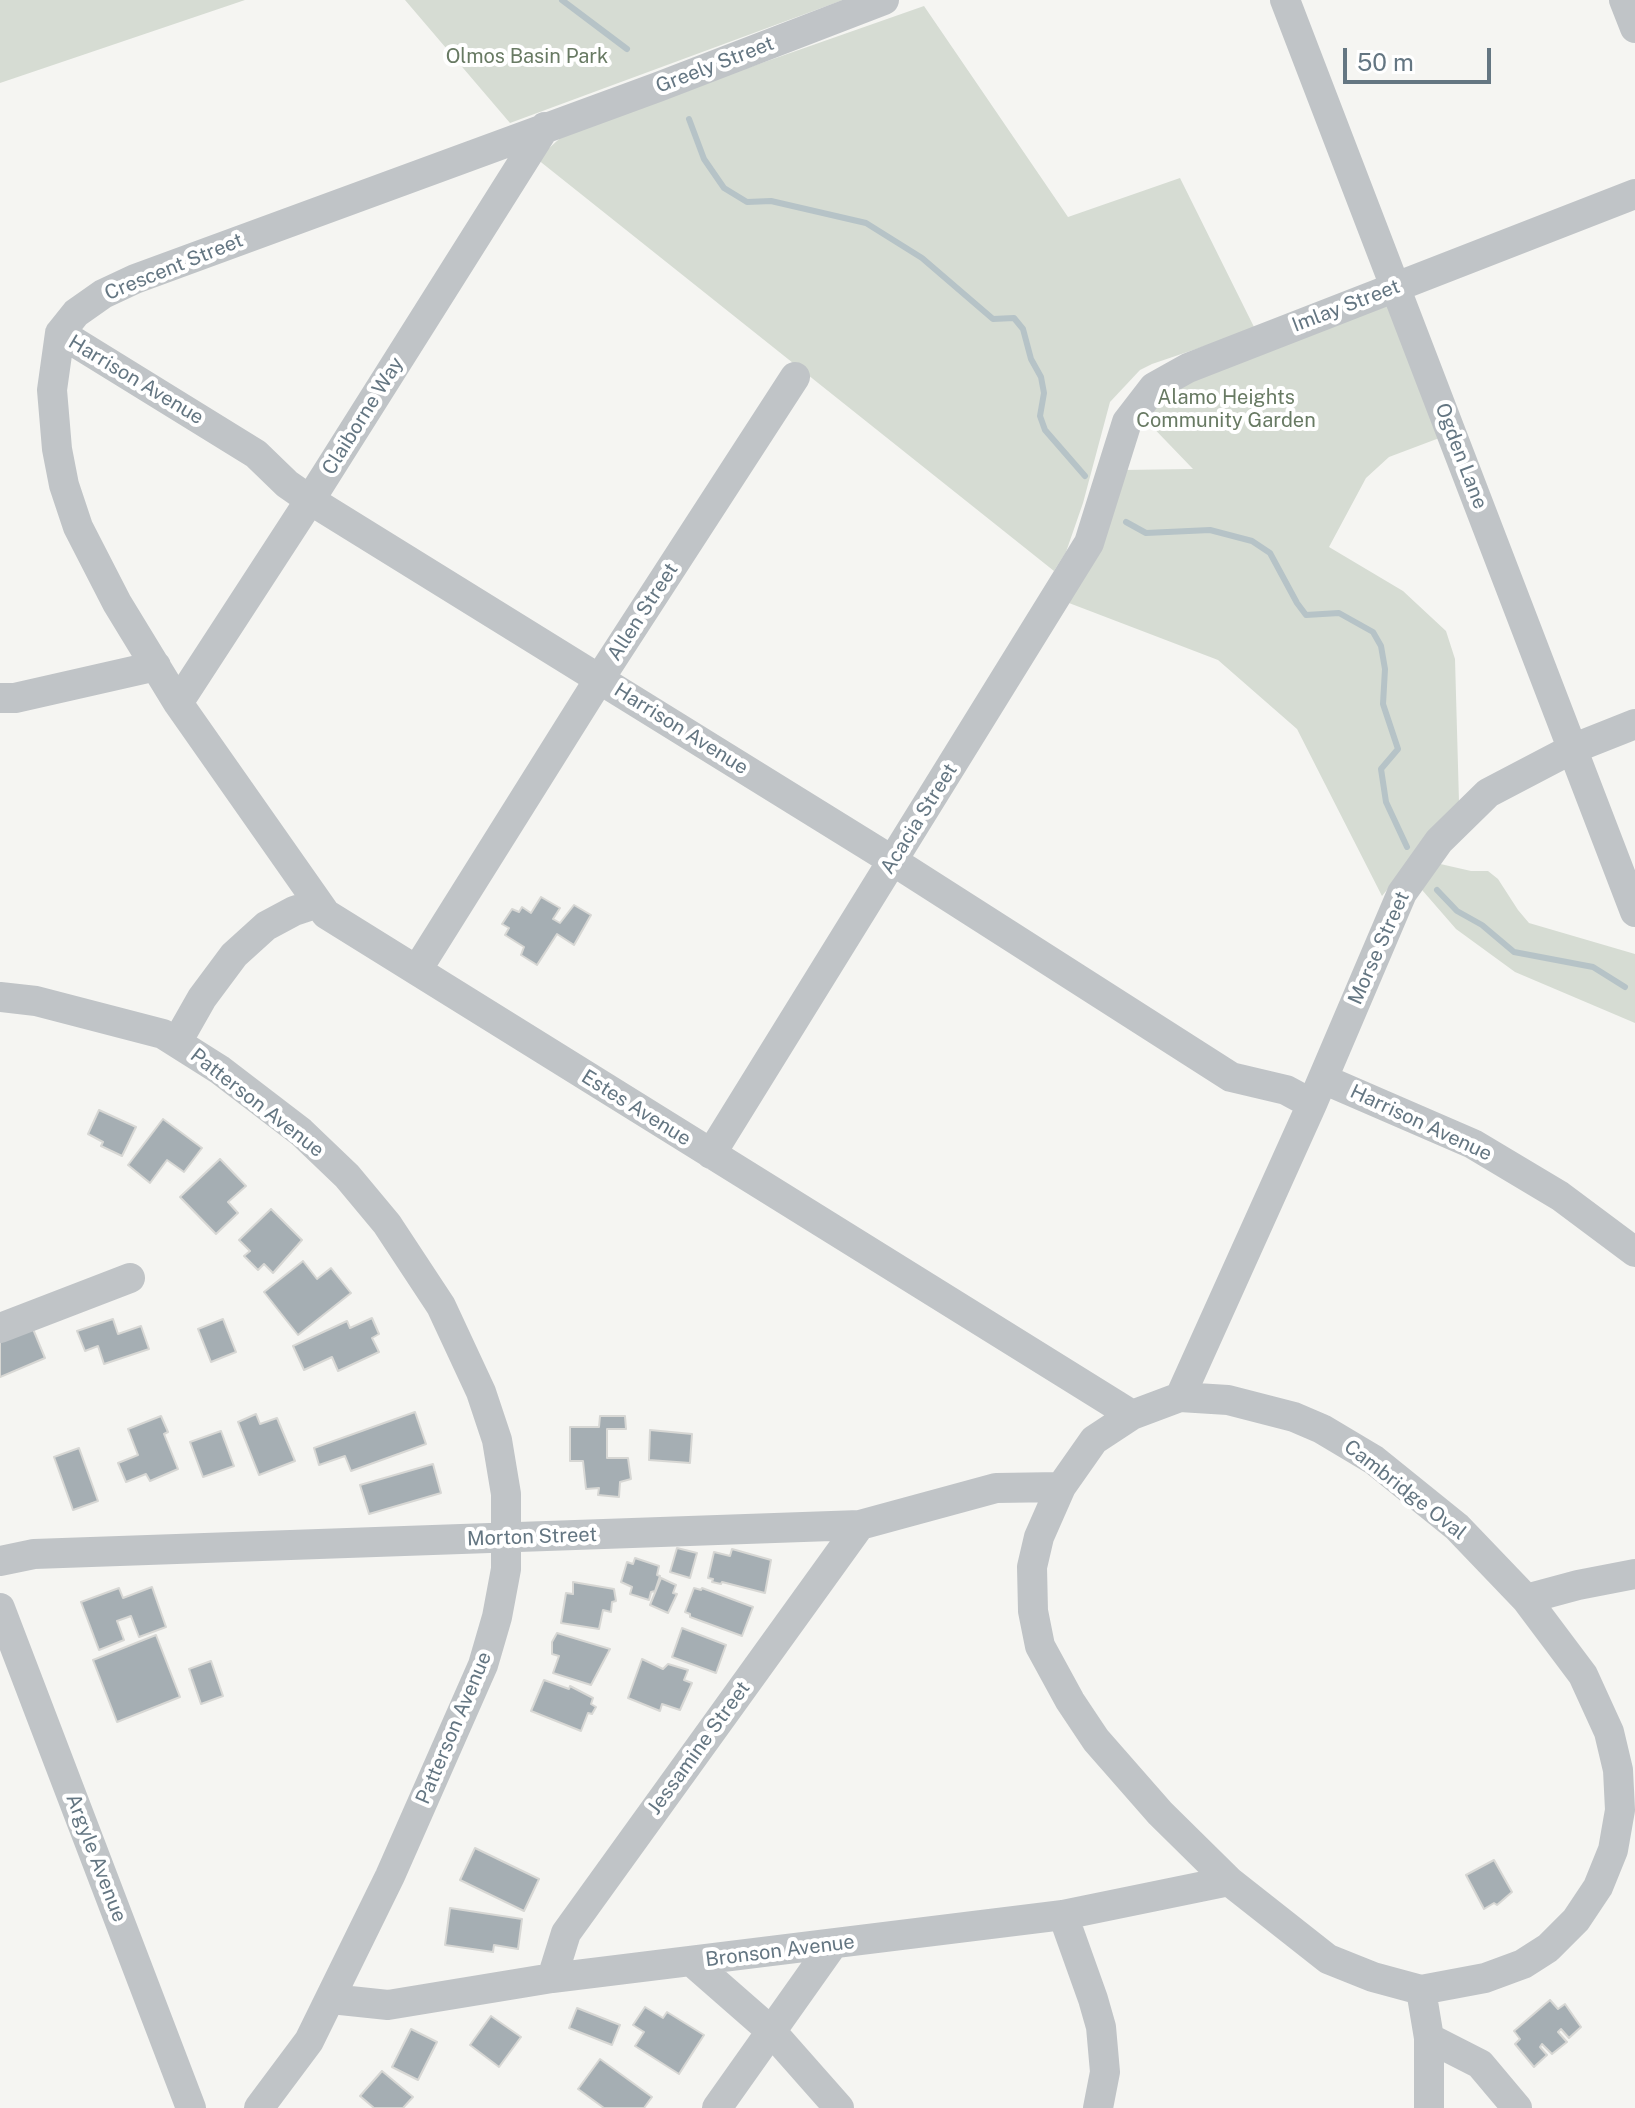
<!DOCTYPE html>
<html>
<head>
<meta charset="utf-8">
<style>
  body { margin:0 }
  #map { position:relative; width:1635px; height:2108px; overflow:hidden; background:#f5f5f2; font-family:"Public Sans",sans-serif }
  canvas { display:block }
  .scale { position:absolute; left:1343px; top:48px; width:148px; height:36px; box-sizing:border-box; border:4px solid #647682; border-top:0; padding-left:10px; font-size:24px; line-height:28px; white-space:nowrap; color:#647682; -webkit-text-stroke:6px #fff; paint-order:stroke }
</style>
</head>
<body>
<div id="map">
<canvas width="1635" height="2108"></canvas>
<div class="scale">50 m</div>
</div>
<script>
const ctx = document.querySelector('canvas').getContext('2d');
ctx.lineJoin = 'round';
function fill(path, color) { ctx.fillStyle = color; ctx.fill(path, 'evenodd'); }
const shape = rows => new Path2D(rows.map(r => 'M' + r).join(''));
function stroke(path, color, width, dash) { ctx.strokeStyle = color; ctx.lineWidth = width; ctx.lineCap = dash ? 'butt' : 'round'; ctx.setLineDash(dash || []); ctx.stroke(path); }
function write(font, color, halo, rows, align = 'center') {
  ctx.font = font + ' "Public Sans",sans-serif'; ctx.lineWidth = 8; ctx.setLineDash([]); ctx.textBaseline = 'middle'; ctx.strokeStyle = halo; ctx.fillStyle = color; for (const [text, x, y, turn = 0] of rows) {
    ctx.save(); ctx.translate(x, y); ctx.rotate((+turn || 0) * Math.PI / 180); ctx.textAlign = isNaN(turn) ? turn : align; if (halo) ctx.strokeText(text, 0, 0); ctx.fillText(text, 0, 0); ctx.restore();
  }
}
fill(shape([
  [0,0,245,0,0,83],
  [405,0,843,0,510,123],
  [924,6,1068,217,1180,178,1255,329,1152,364,1140,370,1110,402,1083,503,1066,552,1054,571,537,159,568,131],
  [1389,302,1442,437,1389,457,1366,478,1329,547,1403,591,1446,631,1455,659,1459,802,1382,896,1297,729,1218,660,1069,603,1122,470,1193,469,1141,415,1161,393],
  [1436,863,1471,871,1488,871,1498,879,1518,910,1529,923,1635,954,1635,1023,1515,972,1456,929,1416,883]
]), '#d6dcd3');
stroke(shape([
  [562,0,627,49],
  [689,119,704,159,724,188,747,202,771,201,866,223,922,258,993,319,1014,318,1023,329,1031,359,1041,377,1044,393,1040,416,1045,430,1085,476],
  [1126,522,1146,533,1210,530,1252,541,1270,553,1297,603,1306,615,1339,613,1373,632,1381,646,1385,669,1383,704,1398,749,1381,769,1386,802,1407,847],
  [1437,890,1457,911,1482,925,1514,952,1593,967,1625,987]
]), '#b6c3c7', 6);
const building = shape([
  [541,897,560,908,553,919,560,923,574,905,591,915,574,945,557,934,537,965,521,955,524,947,505,935,509,928,502,924,512,909,519,912,522,907,531,913,541,897],
  [99,1110,136,1127,122,1156,101,1146,103,1142,88,1134,99,1110],
  [163,1119,202,1148,184,1172,167,1160,150,1183,128,1165,163,1119],
  [220,1159,246,1186,228,1202,238,1213,216,1234,180,1197,220,1159],
  [271,1209,302,1240,273,1273,264,1264,258,1270,244,1256,250,1251,239,1240,271,1209],
  [303,1261,317,1279,331,1268,351,1293,298,1335,264,1292,303,1261],
  [372,1318,379,1334,372,1338,379,1352,338,1371,332,1357,304,1370,293,1346,347,1321,350,1328,372,1318],
  [113,1319,118,1334,141,1326,149,1349,104,1364,98,1346,85,1351,77,1331,113,1319],
  [223,1319,236,1352,211,1362,198,1329,223,1319],
  [33,1329,45,1358,0,1377,0,1342,33,1329],
  [415,1412,426,1444,351,1471,345,1456,319,1465,314,1448,415,1412],
  [256,1414,260,1424,277,1418,295,1461,259,1475,238,1422,256,1414],
  [161,1416,168,1432,164,1434,178,1469,150,1481,146,1474,126,1482,118,1463,138,1455,128,1429,161,1416],
  [600,1416,625,1416,626,1429,607,1429,607,1458,628,1458,631,1479,620,1482,619,1497,598,1495,599,1488,586,1489,583,1461,570,1461,570,1427,599,1427,600,1416],
  [650,1430,692,1434,690,1463,649,1460,650,1430],
  [221,1431,234,1466,203,1477,190,1442,221,1431],
  [79,1448,98,1501,73,1510,54,1457,79,1448],
  [433,1464,441,1493,369,1514,360,1485,433,1464],
  [677,1548,697,1553,690,1578,670,1572,677,1548],
  [732,1549,771,1560,765,1593,722,1582,721,1584,712,1582,713,1579,708,1578,714,1552,730,1556,732,1549],
  [635,1558,659,1566,657,1575,660,1576,655,1591,651,1592,649,1600,630,1594,632,1587,621,1582,627,1562,633,1564,635,1558],
  [661,1578,676,1585,673,1593,677,1594,668,1613,650,1605,661,1578],
  [573,1582,614,1589,616,1601,612,1602,611,1612,603,1610,599,1629,561,1623,566,1593,573,1594,573,1582],
  [152,1587,166,1627,139,1637,131,1616,117,1621,124,1640,99,1650,81,1602,119,1588,123,1598,152,1587],
  [694,1588,701,1590,702,1588,753,1607,742,1636,690,1617,690,1614,685,1612,694,1588],
  [682,1628,726,1645,716,1673,672,1657,682,1628],
  [557,1633,610,1649,591,1685,553,1673,559,1656,552,1654,552,1642,557,1633],
  [156,1635,180,1697,117,1722,93,1660,156,1635],
  [642,1659,663,1669,668,1664,688,1670,684,1680,692,1683,680,1710,662,1704,660,1711,628,1698,642,1659],
  [211,1661,223,1696,201,1704,189,1669,211,1661],
  [544,1680,569,1689,570,1686,593,1698,591,1704,596,1707,592,1714,588,1713,581,1731,531,1711,544,1680],
  [475,1848,539,1879,524,1911,460,1880,475,1848],
  [1494,1860,1512,1892,1497,1905,1494,1903,1484,1909,1466,1875,1494,1860],
  [450,1908,522,1919,518,1949,494,1945,493,1952,445,1945,450,1908],
  [1550,2000,1558,2009,1565,2004,1581,2027,1569,2038,1561,2029,1558,2032,1567,2042,1552,2054,1542,2044,1540,2047,1547,2055,1534,2067,1515,2044,1520,2039,1514,2031,1550,2000],
  [645,2007,663,2018,667,2012,704,2035,679,2074,635,2046,644,2032,633,2025,645,2007],
  [577,2008,620,2025,612,2045,569,2028,577,2008],
  [491,2016,521,2037,499,2067,470,2045,491,2016],
  [411,2029,437,2042,418,2080,392,2067,411,2029],
  [600,2059,652,2097,644,2108,604,2108,578,2089,600,2059],
  [382,2071,413,2097,403,2108,374,2108,360,2096,382,2071]
]);
fill(building, '#a5aeb3');
stroke(building, '#d7d7d4', 2);
stroke(shape([
  [884,0,658,87,135,279,103,294,76,313,60,333,52,390,57,449,64,485,78,527,117,603,178,703,326,914,1132,1415],
  [1285,0,1635,912],
  [1624,0,1635,28],
  [60,333,256,454,287,484,310,500,893,861,1231,1077,1286,1090,1312,1104],
  [0,698,15,698,156,666],
  [178,703,310,500,545,127],
  [417,970,600,678,795,377],
  [0,997,36,1001,163,1034,220,1070,301,1132,347,1176,387,1224,441,1306,481,1392,497,1440,506,1494,506,1569,497,1617,483,1665,390,1876,309,2041,259,2108],
  [177,1042,202,998,234,955,266,926,294,911,318,903],
  [1323,1079,1473,1144,1560,1196,1635,1252],
  [711,1154,1089,543,1127,422,1154,387,1188,368,1635,194],
  [0,1328,130,1278],
  [1180,1397,1228,1400,1294,1417,1322,1429,1374,1460,1457,1527,1526,1599,1583,1675,1609,1732,1618,1770,1620,1810,1613,1850,1598,1887,1576,1920,1548,1948,1523,1964,1485,1978,1421,1990,1373,1977,1328,1959,1229,1881,1160,1813,1096,1740,1070,1701,1040,1646,1033,1611,1032,1567,1039,1537,1061,1487,1094,1440,1132,1415,1180,1397],
  [1180,1397,1312,1104,1402,893,1439,841,1488,793,1572,749,1635,724],
  [0,1561,34,1554,860,1525,996,1488,1061,1487],
  [1526,1599,1578,1585,1635,1574],
  [0,1608,191,2108],
  [1063,1915,1093,1999,1101,2027,1105,2072,1098,2108],
  [691,1961,771,2031,839,2108],
  [552,1978,566,1933,860,1525],
  [1421,1990,1429,2038,1429,2108],
  [331,1999,388,2005,552,1978,1063,1915,1229,1881],
  [1429,2038,1480,2064,1517,2108],
  [717,2108,833,1944]
]), '#c0c4c7', 30);
write('20px', '#687a63', '#fff', [
  ["Olmos Basin Park",527,57],
  ["Alamo Heights",1226,398],
  ["Community Garden",1226,421]
]);
write('20px', '#647682', '#fff', [
  ["Greely Street",715,65,-21],
  ["Crescent Street",174,267,-22],
  ["Imlay Street",1346,306,-21],
  ["Harrison Avenue",136,380,31],
  ["Claiborne Way",363,416,-58],
  ["Ogden Lane",1461,456,69],
  ["Allen Street",643,612,-57],
  ["Harrison Avenue",681,729,32],
  ["Acacia Street",919,819,-58],
  ["Morse Street",1379,948,-66],
  ["Patterson Avenue",257,1103,38],
  ["Estes Avenue",636,1108,32],
  ["Harrison Avenue",1421,1123,25],
  ["Cambridge Oval",1405,1490,38],
  ["Morton Street",532,1537,-2],
  ["Patterson Avenue",454,1728,-67],
  ["Jessamine Street",699,1748,-54],
  ["Argyle Avenue",96,1858,69],
  ["Bronson Avenue",780,1951,-7]
]);
</script>
</body>
</html>
